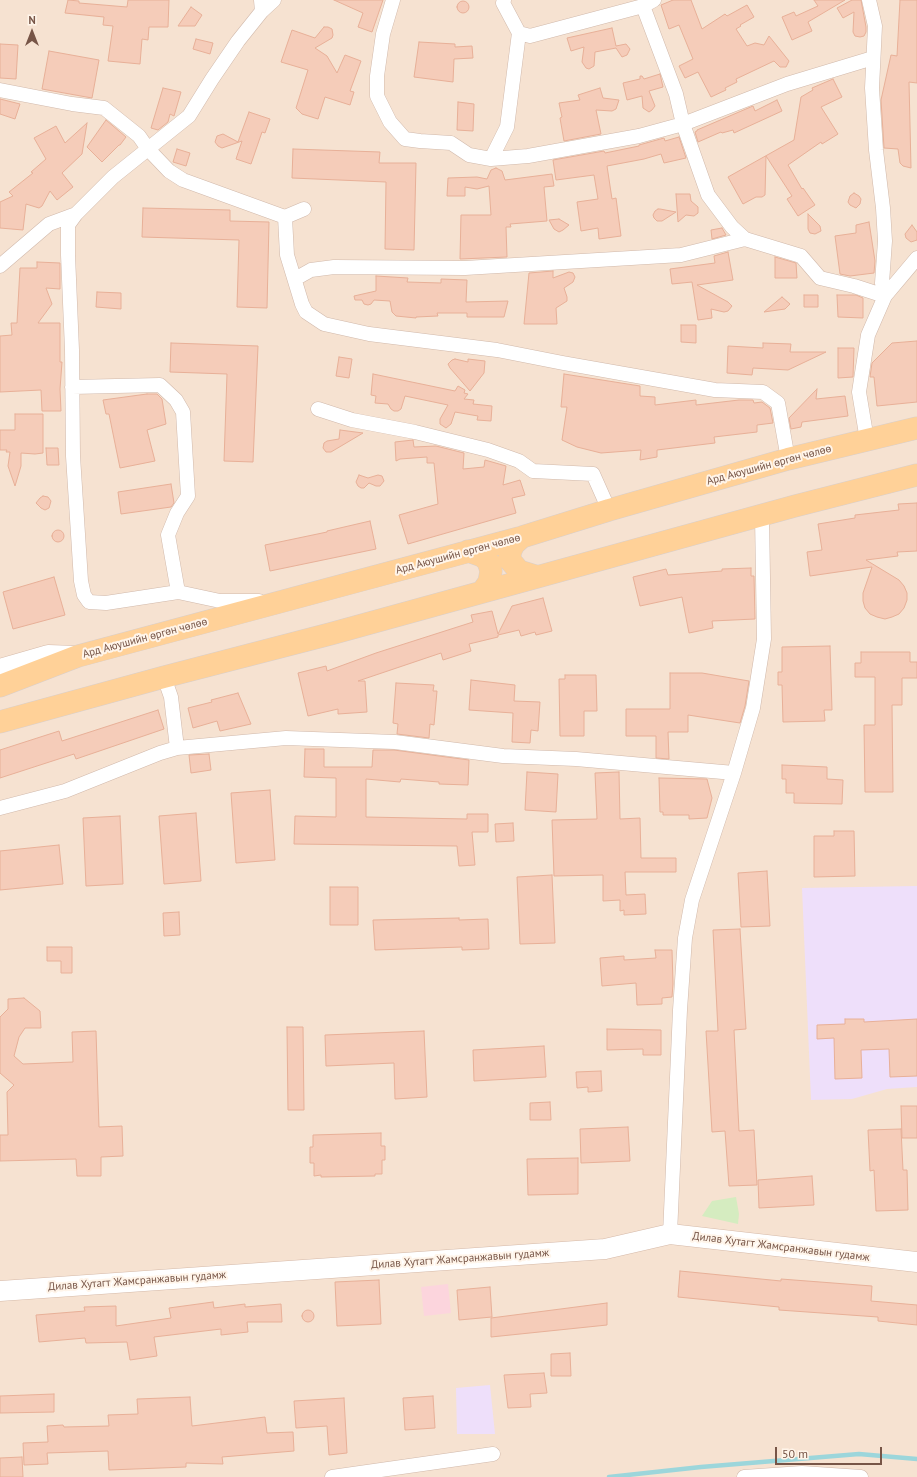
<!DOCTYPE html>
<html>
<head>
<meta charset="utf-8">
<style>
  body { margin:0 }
  #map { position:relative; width:917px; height:1477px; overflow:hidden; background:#fef1e3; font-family:"PT Sans",sans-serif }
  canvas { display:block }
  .north { position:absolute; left:12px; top:12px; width:40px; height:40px; -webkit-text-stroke:3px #fff5ea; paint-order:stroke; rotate:0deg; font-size:11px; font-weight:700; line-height:16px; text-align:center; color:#775547 }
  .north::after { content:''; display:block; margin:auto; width:14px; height:18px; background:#775547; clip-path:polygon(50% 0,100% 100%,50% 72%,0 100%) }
  .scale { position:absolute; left:775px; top:1447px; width:107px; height:18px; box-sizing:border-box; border:2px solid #775547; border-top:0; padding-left:5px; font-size:12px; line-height:14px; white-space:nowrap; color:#775547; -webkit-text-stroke:3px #fff5ea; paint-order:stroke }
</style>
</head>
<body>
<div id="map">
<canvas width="917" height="1477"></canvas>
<div class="north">N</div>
<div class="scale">50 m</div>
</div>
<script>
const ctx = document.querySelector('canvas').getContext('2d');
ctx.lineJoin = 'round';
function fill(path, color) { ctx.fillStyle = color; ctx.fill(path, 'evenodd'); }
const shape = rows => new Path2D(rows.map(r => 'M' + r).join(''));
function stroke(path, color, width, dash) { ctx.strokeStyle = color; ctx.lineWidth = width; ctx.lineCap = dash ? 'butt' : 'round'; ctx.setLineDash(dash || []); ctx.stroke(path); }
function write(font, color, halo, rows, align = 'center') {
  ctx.font = font + ' "PT Sans",sans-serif'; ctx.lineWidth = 4; ctx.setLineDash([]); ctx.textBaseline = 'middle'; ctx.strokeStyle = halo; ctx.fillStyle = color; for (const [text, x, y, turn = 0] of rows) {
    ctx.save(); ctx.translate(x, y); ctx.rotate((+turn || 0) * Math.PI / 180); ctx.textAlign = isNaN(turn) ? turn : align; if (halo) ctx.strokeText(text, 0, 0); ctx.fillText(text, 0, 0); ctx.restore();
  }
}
fill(shape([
  [0,0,917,0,917,1477,0,1477]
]), '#f6e2d1');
fill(shape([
  [917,886,917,1087,887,1089,852,1099,811,1100,802,888],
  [490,1385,495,1434,457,1434,456,1388]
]), '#eedffa');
fill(shape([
  [448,1284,451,1313,424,1316,421,1287]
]), '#fcd5dd');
fill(shape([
  [736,1197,739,1214,738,1224,702,1216,712,1201]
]), '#d5ecc0');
stroke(shape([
  [609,1477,701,1467,859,1454,917,1459]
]), '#9cd6db', 4.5);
const building = shape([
  [68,0,79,1,79,3,127,7,128,0,169,0,168,27,149,27,148,40,142,39,140,64,108,61,113,26,103,25,104,17,65,13,68,0],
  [334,0,383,0,372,32,358,27,363,13,334,0],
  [673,0,691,0,702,29,725,14,727,16,747,5,754,17,740,25,741,26,736,29,747,46,755,43,764,45,769,36,789,61,786,67,780,67,774,61,736,79,737,82,725,88,726,90,711,97,698,72,685,78,679,66,693,59,679,25,669,29,661,5,673,0],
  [814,0,845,0,808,22,812,31,792,40,782,17,794,12,796,16,818,6,814,0],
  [852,0,861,0,866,27,866,32,864,36,860,37,855,36,853,32,854,12,843,18,837,8,852,0],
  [900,0,917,0,917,83,909,82,911,168,903,166,900,163,898,149,884,148,881,100,891,55,897,56,900,0],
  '457 7a6 6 0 1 1 12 0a6 6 0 1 1-12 0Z',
  [191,7,202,15,195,26,178,26,191,7],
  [324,27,328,27,332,29,333,35,332,38,315,48,327,56,337,73,345,55,361,61,350,91,354,92,350,105,325,97,318,119,302,114,296,108,308,70,281,62,292,30,315,38,324,27],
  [612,28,616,46,626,44,630,49,627,55,622,57,616,48,595,52,594,66,589,69,586,68,582,62,584,47,571,51,567,38,612,28],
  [196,39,213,43,210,54,193,49,196,39],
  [419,42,455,44,455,47,472,46,473,58,454,59,453,82,414,77,419,42],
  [0,44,18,45,16,79,0,78,0,44],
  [49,51,99,60,92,98,42,89,49,51],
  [660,74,663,87,649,91,655,106,652,110,649,112,643,108,642,96,627,100,623,83,640,79,640,76,642,76,644,79,660,74],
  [833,79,842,97,821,107,838,134,822,144,821,142,788,165,802,189,803,188,815,205,798,216,787,199,792,196,766,156,765,195,762,197,756,197,743,204,728,177,794,140,801,97,813,90,812,88,833,79],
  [163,88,181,92,174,116,170,114,168,122,158,130,151,128,163,88],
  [600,88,603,98,619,100,616,109,612,111,596,110,601,134,564,141,560,118,562,117,559,103,580,100,578,95,600,88],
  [0,99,20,104,15,119,0,114,0,99],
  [777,100,782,111,734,133,733,130,722,133,721,132,698,142,695,132,697,131,697,130,753,106,755,111,777,100],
  [458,102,474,104,473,131,457,130,458,102],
  [249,112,270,119,265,133,262,132,251,164,236,159,242,141,222,148,218,146,215,142,217,136,223,134,238,142,249,112],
  [106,120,126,137,120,145,119,145,102,162,87,147,106,120],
  [87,123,82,154,62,173,73,187,57,200,50,191,42,206,39,208,26,204,23,230,0,228,0,202,13,196,9,192,33,173,31,172,46,159,34,138,56,126,65,143,87,123],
  [679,137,686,158,664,163,661,154,644,159,607,166,612,199,616,198,621,236,599,239,598,228,581,231,577,202,598,199,594,175,556,180,553,160,604,151,605,153,639,146,639,145,664,138,665,141,679,137],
  [177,149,190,153,186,166,173,162,177,149],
  [293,149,380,152,379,163,416,163,414,250,385,249,386,182,292,178,293,149],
  [496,168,502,171,505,180,552,174,554,186,544,187,547,221,510,224,511,227,506,227,507,257,460,259,461,215,491,215,489,186,477,189,465,187,465,196,447,196,448,178,477,177,487,179,491,170,496,168],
  [854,193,859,196,861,199,860,204,856,208,850,205,848,202,850,196,854,193],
  [676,194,690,194,691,201,698,207,698,213,694,216,686,215,678,222,676,194],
  [143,208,230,210,230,221,269,222,267,308,237,307,239,240,142,237,143,208],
  [658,209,660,209,676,212,662,221,657,221,654,218,653,215,655,211,658,209],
  [808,214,820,226,821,231,815,234,810,233,808,229,808,214],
  [559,219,569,225,563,230,559,232,554,229,549,220,559,219],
  [869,222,875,261,874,273,850,276,840,274,835,236,856,233,856,225,869,222],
  [912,225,917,232,917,240,911,242,906,238,905,234,912,225],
  [722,228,726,235,712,239,711,230,722,228],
  [728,252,733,280,697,285,728,302,732,306,728,311,724,312,711,309,712,318,698,320,692,282,672,284,670,269,715,263,714,256,728,252],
  [775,257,796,263,797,278,775,278,775,257],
  [37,262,60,263,60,289,46,288,52,304,38,323,60,323,60,362,62,362,60,389,61,411,42,411,41,390,0,392,0,336,12,335,11,323,17,323,20,268,37,268,37,262],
  [553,271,553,278,569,272,573,273,575,277,573,282,564,288,567,297,567,301,556,308,557,324,524,324,529,273,553,271],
  [376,276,408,278,407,282,441,283,441,279,467,280,466,302,508,301,504,317,467,317,467,313,437,313,438,316,416,317,416,318,396,316,392,312,390,301,374,300,371,304,368,305,364,304,362,300,355,300,354,296,376,291,376,276],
  [97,292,121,293,121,309,96,307,97,292],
  [804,295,818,295,818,307,804,307,804,295],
  [837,295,856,295,863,298,863,318,838,317,837,295],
  [782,297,790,304,785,309,764,312,782,297],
  [681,325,696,325,696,343,681,342,681,325],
  [917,341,917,402,877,406,874,377,870,377,872,363,892,343,917,341],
  [171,343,258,346,253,462,224,461,227,374,170,372,171,343],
  [763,343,791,344,790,352,826,352,788,370,753,368,752,375,727,373,728,346,763,348,763,343],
  [838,348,854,348,853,377,838,378,838,348],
  [339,357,352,359,349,378,336,376,339,357],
  [455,359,468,362,468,359,485,361,484,373,470,391,450,368,448,364,452,360,455,359],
  [373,374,455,391,458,386,465,390,464,393,468,394,464,399,474,400,473,404,492,406,491,421,477,420,478,416,455,412,451,424,446,428,440,424,440,419,448,405,405,396,401,409,398,411,394,411,391,409,388,404,375,403,376,396,371,395,373,374],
  [564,374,640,386,640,396,655,397,655,405,696,400,696,405,739,400,753,400,754,403,762,402,770,408,773,423,757,425,757,432,714,437,715,443,657,450,657,457,640,460,641,450,601,453,577,447,562,440,567,407,561,407,564,374],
  [817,389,816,399,845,396,848,416,802,422,801,427,791,429,789,418,817,389],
  [147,394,157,394,162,399,166,424,147,430,155,461,120,468,109,414,106,414,103,400,147,394],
  [15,414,43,414,43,453,35,454,21,453,21,466,15,486,8,466,10,452,6,452,7,450,0,450,0,430,15,430,15,414],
  [340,430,363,433,331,452,326,452,323,448,324,443,327,441,339,439,340,430],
  [413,440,414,447,436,446,464,453,463,469,484,467,485,460,506,466,503,485,520,480,525,495,512,498,516,513,408,544,399,515,438,504,434,463,427,463,427,457,400,459,396,461,395,442,413,440],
  [46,448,58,448,59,465,47,465,46,448],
  [359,475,368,478,378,475,382,476,384,481,380,486,376,486,369,483,364,488,361,488,358,486,356,482,359,475],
  [171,484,174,503,171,507,121,514,118,492,171,484],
  [43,496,48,497,51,501,49,508,45,510,41,508,36,503,40,498,43,496],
  [917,503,917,551,897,552,898,556,866,560,899,580,904,586,907,593,907,600,904,608,899,614,892,617,885,619,877,617,870,614,865,608,863,601,863,593,872,567,810,576,807,552,822,550,818,524,855,518,855,515,899,510,898,504,917,503],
  [370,521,376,549,270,571,265,545,327,532,327,531,370,521],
  '52 536a6 6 0 1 1 12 0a6 6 0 1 1-12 0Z',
  [751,568,751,576,754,576,755,619,712,621,713,628,689,633,682,597,640,606,633,577,666,569,668,575,722,571,722,569,751,568],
  [54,577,65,615,13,629,3,592,54,577],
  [543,598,552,631,536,635,535,632,521,636,519,630,498,635,498,637,469,644,471,651,443,660,441,653,358,681,365,681,367,712,338,714,338,709,308,716,298,673,326,666,327,671,376,653,473,622,471,615,492,611,498,634,512,606,543,598],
  [830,646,832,710,824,710,825,721,783,722,782,685,778,685,778,672,782,672,782,647,830,646],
  [861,652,910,652,910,662,917,662,917,678,902,678,902,705,892,705,893,792,865,792,864,725,875,725,875,677,855,677,855,663,861,663,861,652],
  [670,673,702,673,749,681,745,706,740,723,688,715,688,732,668,732,669,759,656,758,656,736,626,736,626,709,670,709,670,673],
  [565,675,596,675,597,711,584,711,584,736,560,736,559,679,565,679,565,675],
  [471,680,515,685,514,701,540,702,538,731,531,730,530,743,512,742,513,713,469,710,471,680],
  [396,683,434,685,433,691,437,691,434,725,430,724,429,738,397,734,398,724,393,723,396,683],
  [238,693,251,724,220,731,217,721,193,728,188,708,212,702,211,700,238,693],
  [158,710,164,729,76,759,74,754,0,778,0,750,59,731,62,741,158,710],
  [305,749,324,749,324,767,372,767,373,750,394,750,469,760,468,785,439,784,439,782,401,779,400,782,366,779,366,817,467,819,467,814,488,814,488,832,472,832,475,865,459,866,457,846,294,844,295,816,336,817,336,778,304,777,305,749],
  [209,754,211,770,191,773,189,755,209,754],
  [782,765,827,767,827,779,843,780,842,804,794,803,794,793,786,793,786,779,782,779,782,765],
  [527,772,558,774,556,812,525,810,527,772],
  [619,772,620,819,640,818,641,858,676,858,676,872,625,872,626,895,645,894,646,914,624,915,624,910,620,911,620,900,603,901,603,875,554,876,552,820,597,819,595,773,619,772],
  [659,778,707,779,712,798,707,818,689,819,689,815,663,815,663,812,660,812,659,778],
  [270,790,275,860,236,863,231,793,270,790],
  [196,813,201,881,164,884,159,816,196,813],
  [120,816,123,884,86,886,83,818,120,816],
  [513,823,514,841,496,842,495,824,513,823],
  [834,831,854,831,855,876,814,877,814,836,834,836,834,831],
  [59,845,63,884,0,890,0,851,59,845],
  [767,871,770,926,741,927,738,873,767,871],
  [552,875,555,943,520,944,517,877,552,875],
  [330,887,358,887,358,925,330,925,330,887],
  [179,912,180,935,164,936,163,913,179,912],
  [459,918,459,920,488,919,489,949,462,950,462,947,375,950,373,920,459,918],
  [740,929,746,1029,734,1030,739,1131,754,1130,757,1185,729,1186,725,1131,712,1132,706,1031,718,1031,713,930,740,929],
  [47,947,72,947,72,973,61,973,61,961,47,961,47,947],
  [655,950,672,950,673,984,672,997,662,998,662,1004,637,1005,636,983,602,986,600,958,624,956,624,960,656,958,655,950],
  [24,998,40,1011,41,1028,25,1028,19,1037,14,1056,23,1064,73,1062,72,1032,96,1031,99,1127,122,1126,123,1156,101,1157,101,1176,77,1176,76,1159,0,1161,0,1135,8,1135,7,1092,14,1085,0,1073,0,1017,8,1009,8,999,24,998],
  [845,1019,864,1019,864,1022,917,1019,917,1076,890,1077,889,1049,861,1050,862,1078,835,1079,834,1038,817,1039,817,1025,845,1024,845,1019],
  [287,1027,303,1027,304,1110,288,1110,287,1027],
  [607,1029,661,1030,661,1055,643,1055,643,1049,607,1050,607,1029],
  [424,1031,427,1097,395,1099,394,1063,326,1066,325,1035,424,1031],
  [544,1046,546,1077,474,1081,473,1050,544,1046],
  [601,1071,602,1091,588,1092,588,1087,577,1088,576,1072,601,1071],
  [550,1102,551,1120,530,1120,530,1103,550,1102],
  [901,1106,917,1106,917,1138,902,1138,901,1106],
  [628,1127,630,1161,581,1163,580,1129,628,1127],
  [901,1129,903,1170,907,1170,908,1210,876,1211,874,1170,870,1171,868,1130,901,1129],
  [381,1133,381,1146,385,1146,385,1160,382,1160,382,1174,375,1174,375,1176,321,1177,321,1175,314,1176,314,1163,310,1163,310,1147,313,1147,313,1135,381,1133],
  [578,1158,578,1194,528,1195,527,1159,578,1158],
  [812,1176,814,1205,759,1208,758,1180,812,1176],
  [680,1271,781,1281,781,1279,872,1286,871,1301,917,1305,917,1325,878,1321,878,1317,779,1310,779,1307,678,1297,680,1271],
  [379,1280,381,1324,337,1326,335,1282,379,1280],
  [490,1287,492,1317,459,1320,457,1290,490,1287],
  [213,1302,214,1308,245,1304,245,1307,281,1304,282,1322,247,1322,248,1332,221,1335,221,1329,154,1337,157,1356,130,1360,127,1342,86,1343,85,1338,39,1342,36,1315,85,1311,84,1307,116,1306,116,1326,171,1318,169,1308,213,1302],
  [607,1303,607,1325,491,1337,491,1318,607,1303],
  '302 1316a6 6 0 1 1 12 0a6 6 0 1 1-12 0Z',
  [570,1353,571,1376,551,1376,551,1354,570,1353],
  [544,1373,547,1393,530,1394,531,1407,508,1408,504,1375,544,1373],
  [54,1394,54,1412,0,1413,0,1396,54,1394],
  [433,1396,435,1428,405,1430,403,1398,433,1396],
  [190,1397,192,1426,265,1417,267,1433,293,1432,294,1451,222,1457,223,1464,186,1463,186,1467,109,1470,108,1451,47,1453,48,1464,24,1465,23,1443,48,1442,47,1426,63,1425,64,1427,109,1426,108,1415,138,1414,137,1399,190,1397],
  [344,1398,347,1453,329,1455,327,1426,296,1428,294,1401,344,1398],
  [22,1457,23,1477,0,1477,0,1458,22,1457]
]);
fill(building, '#f5ccb9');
stroke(building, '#e8b098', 1);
const street = shape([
  [393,0,383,34,377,76,377,96,390,122,405,139,420,141,451,143,469,155,491,159,528,156,639,136,683,124,787,84,873,58],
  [504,0,503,3,519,33,530,36,643,6,654,0],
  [643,6,676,94,683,124,708,195,732,227,745,239,801,256,820,278,854,286,885,296,882,283,885,241,883,208,876,150,872,88,875,26,869,0],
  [262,11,274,0],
  [0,90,72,104,104,108,139,136,148,149,169,171,183,180,285,217,287,255,302,304,306,312,324,324,369,334,497,350,563,363,715,390,763,392,778,403,788,459],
  [491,159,507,127,519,33],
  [285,217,304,209],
  [0,266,49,224,76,214],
  [295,279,311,270,334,267,465,268,681,255,745,239],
  [72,387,160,385,176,400,183,412,188,496,177,513,168,535,178,592],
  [318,409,352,420,415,432,488,450,519,461,533,471,593,474,609,510],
  [867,440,859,392,868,335,885,296,917,258],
  [259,601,220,601,178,592,106,603,89,602,84,595,81,581,73,456,72,350,68,255,68,225,76,214,113,177,189,116,212,79,238,41,262,11,261,0],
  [177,748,286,738,395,742,503,756,576,759,734,773],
  [0,808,65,791,160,753,177,748,171,697,164,677],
  [670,1234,680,1010,685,938,692,900,734,773,753,708,764,639,762,516],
  [332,1477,493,1454],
  [744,1477,802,1473,861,1477]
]);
const secondary = shape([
  [0,669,48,655,76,656],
  [0,1291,605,1249,670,1234,917,1262]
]);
const primary = shape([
  [522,537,514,544,511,550,509,559,519,571,535,576],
  [468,551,482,556,488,561,491,571,489,582,482,592],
  [0,686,78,656,522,537,609,510,788,459,917,428],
  [0,722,164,677,330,634,795,506,917,475]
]);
stroke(street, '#d1b9ab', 15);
stroke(secondary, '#d5b9a8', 21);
stroke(primary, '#d9cfcb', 23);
stroke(street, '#fff', 14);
stroke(secondary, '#fff', 20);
stroke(primary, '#ffd198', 22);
write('11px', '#775547', '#fff5ea', [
  ["Ард Аюушийн өргөн чөлөө",769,465,-15],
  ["Ард Аюушийн өргөн чөлөө",458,554,-15],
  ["Ард Аюушийн өргөн чөлөө",145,638,-15],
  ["Дилав Хутагт Жамсранжавын гудамж",781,1247,7],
  ["Дилав Хутагт Жамсранжавын гудамж",460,1259,-4],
  ["Дилав Хутагт Жамсранжавын гудамж",137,1281,-4]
]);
</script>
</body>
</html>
